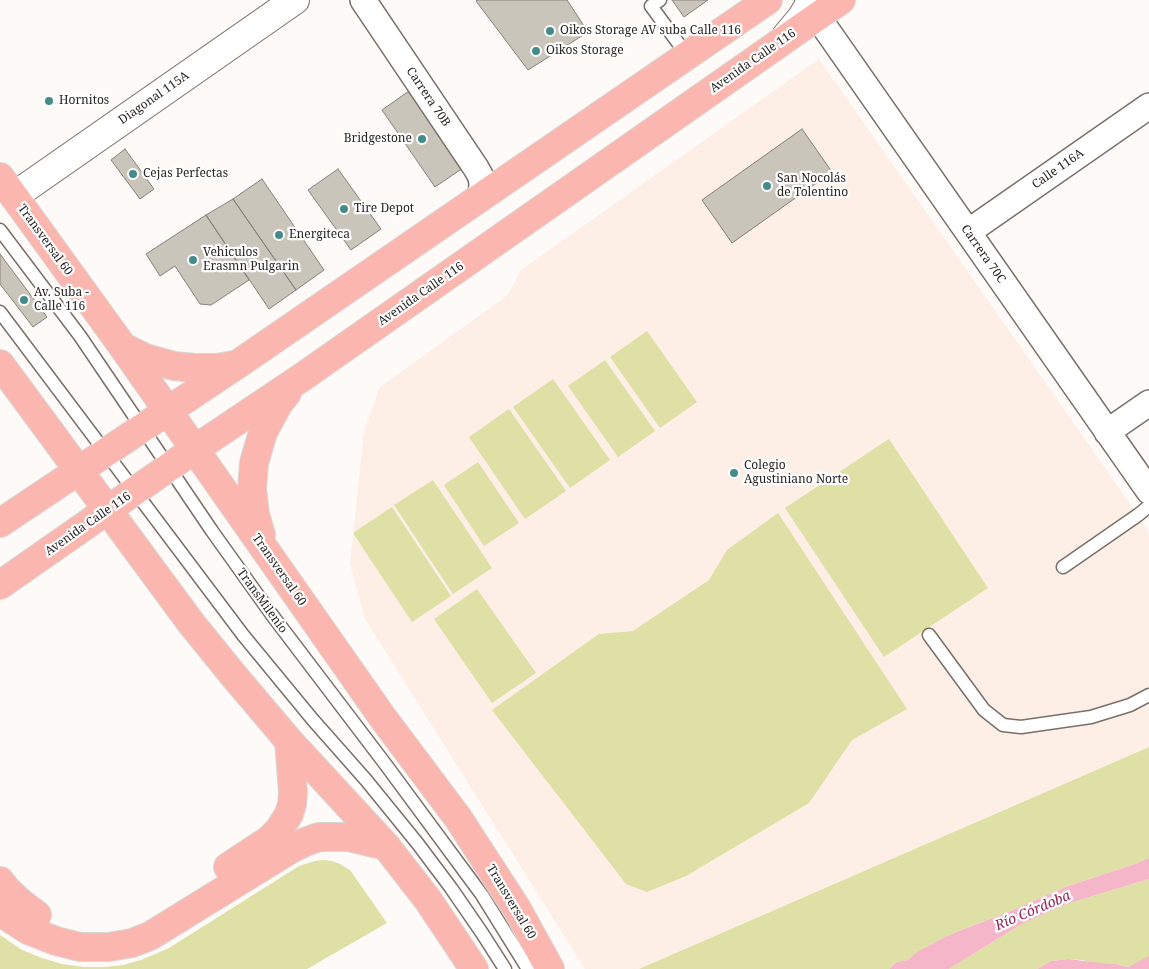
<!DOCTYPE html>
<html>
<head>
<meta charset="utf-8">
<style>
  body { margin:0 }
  canvas { display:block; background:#fefaf7 }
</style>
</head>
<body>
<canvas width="1149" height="969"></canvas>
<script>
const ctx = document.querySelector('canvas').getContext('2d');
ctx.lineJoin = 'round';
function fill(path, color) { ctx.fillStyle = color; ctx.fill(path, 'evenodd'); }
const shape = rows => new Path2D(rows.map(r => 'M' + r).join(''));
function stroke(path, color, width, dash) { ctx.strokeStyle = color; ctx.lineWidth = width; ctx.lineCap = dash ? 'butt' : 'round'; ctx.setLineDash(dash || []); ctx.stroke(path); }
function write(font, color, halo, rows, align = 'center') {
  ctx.font = font + ' "Noto Serif",serif'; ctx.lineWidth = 4.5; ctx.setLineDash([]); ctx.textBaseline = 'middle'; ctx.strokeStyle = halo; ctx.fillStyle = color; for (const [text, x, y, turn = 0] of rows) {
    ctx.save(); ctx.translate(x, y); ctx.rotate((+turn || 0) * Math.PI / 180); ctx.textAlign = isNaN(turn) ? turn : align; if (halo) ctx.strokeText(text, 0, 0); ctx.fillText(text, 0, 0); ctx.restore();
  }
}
fill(shape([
  [819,59,1138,515,1149,532,1149,747,639,969,585,969,365,619,350,564,364,431,380,387,508,295,521,270]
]), '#fdefe6');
fill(shape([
  [647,331,697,402,660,428,610,357],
  [605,360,655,431,618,457,568,386],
  [553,379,610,460,570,488,513,407],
  [509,409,566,491,525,519,469,437],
  [889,439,988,588,884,657,785,508],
  [478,462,519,523,484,546,444,485],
  [433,480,492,568,453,594,394,505],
  [392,507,451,596,412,622,353,533],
  [778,513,907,709,852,740,809,803,686,876,647,892,626,884,492,710,599,634,633,631,709,580,727,550],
  [477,589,536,673,492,703,434,619],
  [1149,747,1149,858,1135,864,1065,887,1006,913,964,929,947,936,918,952,908,960,896,962,889,969,639,969],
  [323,860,332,861,340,864,350,870,387,923,307,969,0,969,0,935,22,950,42,958,62,964,84,967,105,967,123,965,141,960,169,948,299,866,315,861],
  [1149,879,1149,957,1128,967,1116,964,1098,964,1082,960,1068,959,1051,961,1037,969,949,969,1020,925,1066,904]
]), '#dee0a5');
fill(shape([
  [1149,858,1149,879,1066,904,1020,925,949,969,889,969,896,962,908,960,917,952,947,936,964,929,1006,913,1065,887,1135,864],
  [1149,956,1149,969,1037,969,1051,961,1068,959,1109,964,1116,964,1128,967]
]), '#f5b6c9');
const building = shape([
  [477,0,567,0,588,32,528,70,476,1,477,0],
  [672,0,708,0,684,17,672,0],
  [409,91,463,168,435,187,382,110,409,91],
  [802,129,832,172,732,243,702,200,802,129],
  [125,149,154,189,140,199,111,160,125,149],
  [338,169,381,229,351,250,308,190,338,169],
  [262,179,324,270,296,290,233,199,262,179],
  [233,199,296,290,269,309,206,215,233,199],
  [206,215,249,280,211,305,200,304,175,266,160,276,146,254,206,215],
  [0,254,47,317,33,327,0,284,0,254]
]);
fill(building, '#cac5bb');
stroke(building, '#858077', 1);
const lane = shape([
  [660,0,651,6,687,55],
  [0,230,80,336,212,531,272,615,386,765,482,895,528,969],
  [0,312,243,635,313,720,366,780,418,844,451,888,482,933,505,969],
  [1063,567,1138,515,1149,506],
  [929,635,984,710,1003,725,1021,727,1091,717,1130,705,1149,695]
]);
const street = shape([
  [363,0,476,168,481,177,482,184,481,197],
  [817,16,1149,491],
  [968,232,1149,106],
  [1107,432,1149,403]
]);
const secondary = shape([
  [787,35,802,17,808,7,810,0],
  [14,196,295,0]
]);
const primary = shape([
  [0,177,123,347,383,718,458,818,517,909,550,969],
  [123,347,145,358,174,366,195,368,217,368,234,365],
  [0,364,191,623,234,676,289,741,386,846,428,900,474,969],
  [0,523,238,364,768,0],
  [261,535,255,514,252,489,254,463,263,432,279,403,287,393],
  [0,585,195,449,301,378,841,0],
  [228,867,269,840,279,830,289,814,292,804,293,792,289,741],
  [0,881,7,890,21,903,37,915],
  [0,909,8,917,28,930,56,941,80,947,109,947,132,943,150,936,291,849,305,842,319,837,348,837,386,846]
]);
stroke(lane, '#796f69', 15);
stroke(street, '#796f69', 28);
stroke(secondary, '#796f69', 30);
stroke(primary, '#d8d8d7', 30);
stroke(lane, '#fff', 12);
stroke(street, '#fff', 25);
stroke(secondary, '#fff', 28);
stroke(primary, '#fbb6af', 28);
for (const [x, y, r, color] of [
  [550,31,5,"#448c89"],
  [536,51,5,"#448c89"],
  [49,101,5,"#448c89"],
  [422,139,5,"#448c89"],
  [133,174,5,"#448c89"],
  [767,186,5,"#448c89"],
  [344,209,5,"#448c89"],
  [279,235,5,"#448c89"],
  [193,260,5,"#448c89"],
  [24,300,5,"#448c89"],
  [734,473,5,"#448c89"]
]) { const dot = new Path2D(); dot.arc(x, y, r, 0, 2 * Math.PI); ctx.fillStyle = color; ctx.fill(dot); stroke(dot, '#fff', 2); }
write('12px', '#282422', '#fff', [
  ["Oikos Storage AV suba Calle 116",560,31],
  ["Oikos Storage",546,51],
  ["Hornitos",59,101],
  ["Bridgestone",412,139,"right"],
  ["Cejas Perfectas",143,174],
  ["San Nocolás",777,179],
  ["de Tolentino",777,193],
  ["Tire Depot",354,209],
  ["Energiteca",289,235],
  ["Vehiculos",203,253],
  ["Erasmn Pulgarin",203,267],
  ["Av. Suba -",34,293],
  ["Calle 116",34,307],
  ["Colegio",744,466],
  ["Agustiniano Norte",744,480]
], 'left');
write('12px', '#282422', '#fff', [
  ["Avenida Calle 116",753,61,-35],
  ["Carrera 70B",428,97,56],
  ["Diagonal 115A",154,98,-35],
  ["Calle 116A",1058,169,-35],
  ["Transversal 60",45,240,54],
  ["Carrera 70C",983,254,55],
  ["Avenida Calle 116",421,294,-35],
  ["Avenida Calle 116",88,524,-35],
  ["Transversal 60",279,570,55],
  ["TransMilenio",262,601,54],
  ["Transversal 60",511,902,59]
]);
write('italic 14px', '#962055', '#fff', [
  ["Río Córdoba",1033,911,-23]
]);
</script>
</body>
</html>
